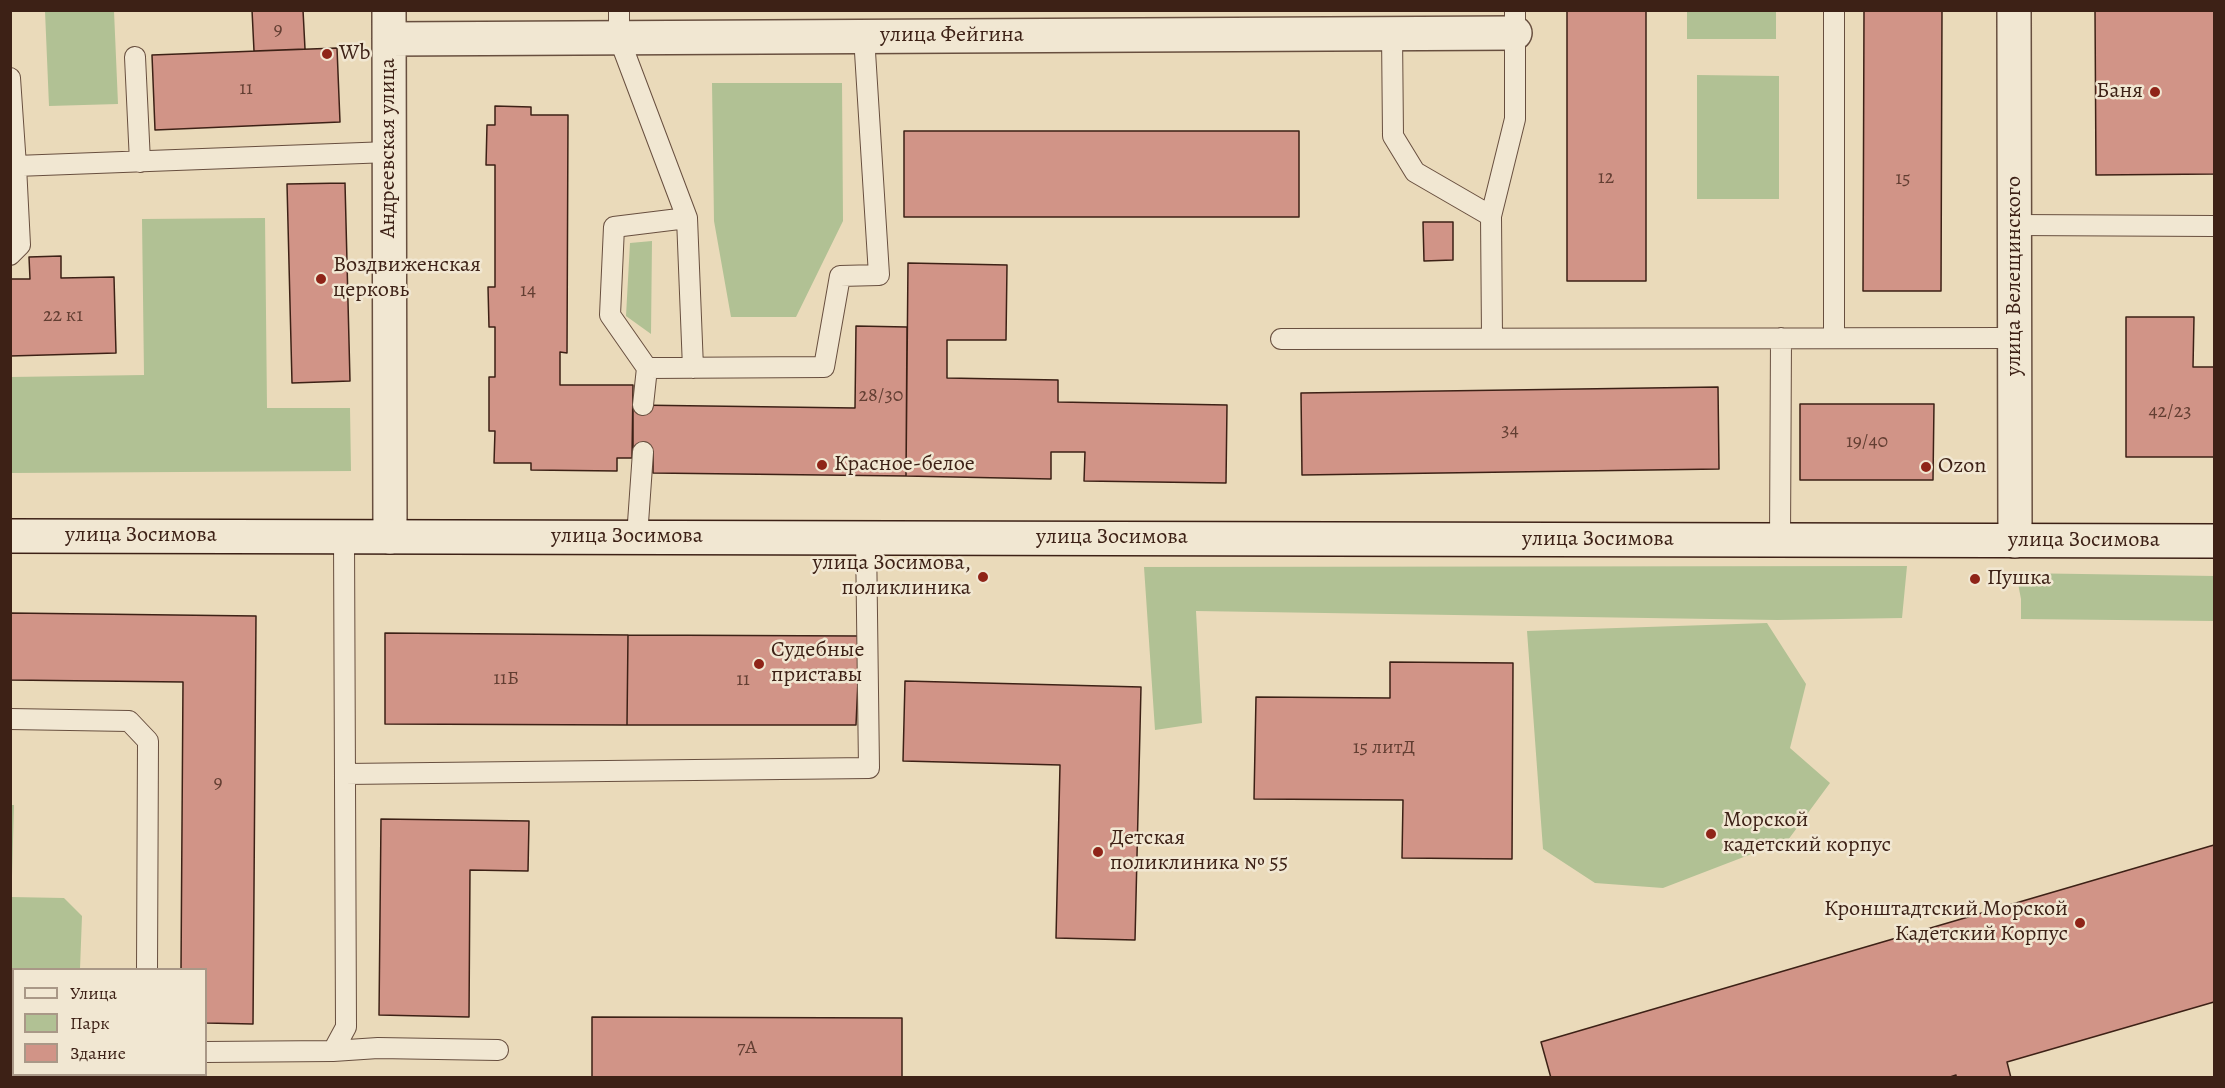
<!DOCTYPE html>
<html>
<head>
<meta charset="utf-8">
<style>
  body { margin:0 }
  #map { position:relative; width:2225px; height:1088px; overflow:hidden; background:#eadaba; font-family:Alegreya,serif }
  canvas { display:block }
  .frame { position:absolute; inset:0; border:12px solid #3d2116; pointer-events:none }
  .legend { position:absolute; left:12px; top:968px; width:195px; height:108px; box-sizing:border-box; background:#f1e7d2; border:2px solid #a99887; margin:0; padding:8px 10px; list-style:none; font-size:18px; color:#3d2116 }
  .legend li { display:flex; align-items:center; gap:12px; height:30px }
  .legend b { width:30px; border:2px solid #a99887 }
</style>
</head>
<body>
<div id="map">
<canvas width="2225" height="1088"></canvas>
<div class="frame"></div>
<ul class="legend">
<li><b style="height:8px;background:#f1e7d2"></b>Улица</li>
<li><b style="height:16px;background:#b1c194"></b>Парк</li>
<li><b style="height:16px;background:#d19487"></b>Здание</li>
</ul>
</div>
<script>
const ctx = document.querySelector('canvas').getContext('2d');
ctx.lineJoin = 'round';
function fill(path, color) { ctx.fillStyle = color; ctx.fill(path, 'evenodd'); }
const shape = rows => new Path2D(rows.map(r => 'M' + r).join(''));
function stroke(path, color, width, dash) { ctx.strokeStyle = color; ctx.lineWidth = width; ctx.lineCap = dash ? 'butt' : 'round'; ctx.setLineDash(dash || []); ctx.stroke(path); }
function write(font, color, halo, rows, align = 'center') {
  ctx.font = font + ' Alegreya,serif'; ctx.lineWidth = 5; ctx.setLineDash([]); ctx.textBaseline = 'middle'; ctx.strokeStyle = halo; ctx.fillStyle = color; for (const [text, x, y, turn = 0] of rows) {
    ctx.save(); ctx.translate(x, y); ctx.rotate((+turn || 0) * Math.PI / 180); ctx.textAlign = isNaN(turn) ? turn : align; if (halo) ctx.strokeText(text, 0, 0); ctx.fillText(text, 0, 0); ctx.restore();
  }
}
fill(shape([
  [45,11,114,11,118,104,49,106],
  [1687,11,1776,11,1776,39,1687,39],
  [1697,75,1779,76,1779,199,1697,199],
  [712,83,842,83,843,221,796,317,731,317,714,221],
  [265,218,267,408,350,408,351,471,11,473,11,377,144,375,142,219],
  [652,241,651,334,626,316,630,243],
  [1907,566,1902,618,1777,620,1196,611,1202,723,1155,730,1144,567],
  [2016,573,2214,576,2214,621,2021,619,2021,599],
  [1767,623,1806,684,1790,748,1830,783,1788,840,1663,888,1595,883,1543,849,1527,631],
  [11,805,14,805,12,876,10,876],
  [11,897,64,898,82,916,80,969,14,970,13,1001,10,1001]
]), '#b1c194');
const building = shape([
  [252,10,303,10,305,49,254,51,252,10],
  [1567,10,1646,10,1646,281,1567,281,1567,10],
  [1864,10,1942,10,1941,291,1863,291,1864,10],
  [2095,10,2214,10,2214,174,2096,175,2095,10],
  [337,48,340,122,155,130,152,55,337,48],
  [495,106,531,107,531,115,568,115,567,353,560,352,560,385,633,385,632,458,617,458,617,471,531,470,531,463,494,463,495,431,489,431,489,377,495,377,495,327,489,327,488,287,495,287,495,165,486,165,487,125,495,125,495,106],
  [904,131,1299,131,1299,217,904,217,904,131],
  [345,183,350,381,292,383,287,184,345,183],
  [1423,222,1453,222,1453,260,1424,261,1423,222],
  [61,256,61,278,114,277,116,353,10,356,10,279,30,279,29,257,61,256],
  [908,263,1007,265,1006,340,947,340,947,378,1058,380,1058,402,1227,405,1226,483,1084,481,1085,452,1051,452,1051,479,906,476,908,263],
  [2126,317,2194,317,2193,367,2214,367,2214,457,2126,457,2126,317],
  [856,326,907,327,906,476,653,473,653,452,633,452,633,405,855,408,856,326],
  [1718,387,1719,469,1302,475,1301,393,1718,387],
  [1800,404,1934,404,1933,480,1800,480,1800,404],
  [10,613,256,616,253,1024,206,1023,206,970,181,970,183,682,10,680,10,613],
  [385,633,628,635,627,725,385,724,385,633],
  [628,635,860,636,856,725,627,725,628,635],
  [1390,662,1513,663,1512,859,1402,858,1403,800,1254,799,1256,697,1390,698,1390,662],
  [905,681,1141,687,1135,940,1056,938,1060,765,903,761,905,681],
  [381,819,529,821,528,871,470,870,469,1017,379,1015,381,819],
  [2214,845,2214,1002,2007,1062,2011,1078,1956,1078,1956,1075,1947,1078,1551,1078,1541,1042,2214,845],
  [592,1017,902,1018,902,1078,592,1078,592,1017]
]);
fill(building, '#d19487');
stroke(building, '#3d2116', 1.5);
const lane = shape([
  [619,10,619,38,687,218,614,227,610,315,647,368,824,367,840,276,879,275,864,36],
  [1392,33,1393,136,1415,172,1491,216],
  [135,57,140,162],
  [10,78,16,166,389,152],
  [687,218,693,368],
  [2015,225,2214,226],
  [10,255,20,245,16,166],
  [1492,337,1491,216,1515,119,1515,10],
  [1834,338,1834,10],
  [1281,339,2014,338],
  [643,405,647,368],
  [637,537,643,452],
  [1780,540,1781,338],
  [10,719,129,721,148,741,147,970],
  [345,774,869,768,866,538],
  [333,1051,378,1048,498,1050],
  [206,1052,333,1051,346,1027,344,537],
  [10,1055,14,1055]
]);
const street = shape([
  [389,10,390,537],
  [2014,10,2015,541],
  [389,39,1515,33]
]);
const secondary = shape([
  [10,536,2214,541]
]);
stroke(lane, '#684f3f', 22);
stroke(street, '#684f3f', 36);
stroke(secondary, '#3d2116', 36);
stroke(lane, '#f1e7d2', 20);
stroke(street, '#f1e7d2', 33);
stroke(secondary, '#f1e7d2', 33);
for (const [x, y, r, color] of [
  [327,54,6,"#8f2418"],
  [2155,92,6,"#8f2418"],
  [321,279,6,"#8f2418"],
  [822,465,6,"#8f2418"],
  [1926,467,6,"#8f2418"],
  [983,577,6,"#8f2418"],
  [1975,579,6,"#8f2418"],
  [759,664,6,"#8f2418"],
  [1711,834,6,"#8f2418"],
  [1098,852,6,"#8f2418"],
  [2080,923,6,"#8f2418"]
]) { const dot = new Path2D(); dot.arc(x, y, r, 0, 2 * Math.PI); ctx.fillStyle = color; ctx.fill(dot); stroke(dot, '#f1e7d2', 2); }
write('20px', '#623e32', null, [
  ["9",278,30],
  ["11",246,89],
  ["12",1606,178],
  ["15",1903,179],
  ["14",528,291],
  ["22 к1",63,316],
  ["28/30",881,396],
  ["42/23",2170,412],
  ["34",1510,431],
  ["19/40",1867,442],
  ["11Б",506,679],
  ["11",743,680],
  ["15 литД",1384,748],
  ["9",218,783],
  ["7А",747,1048]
]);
write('22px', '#3d2116', '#f1e7d2', [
  ["улица Фейгина",952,36],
  ["Андреевская улица",389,148,-90],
  ["улица Велещинского",2015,276,-90],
  ["улица Зосимова",141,536],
  ["улица Зосимова",627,537],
  ["улица Зосимова",1112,538],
  ["улица Зосимова",1598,540],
  ["улица Зосимова",2084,541]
]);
write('22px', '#3d2116', '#f1e7d2', [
  ["Wb",339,54],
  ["Баня",2143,92,"right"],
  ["Воздвиженская",333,266],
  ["церковь",333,291],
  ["Красное-белое",834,465],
  ["Ozon",1938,467],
  ["улица Зосимова,",971,564,"right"],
  ["поликлиника",971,589,"right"],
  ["Пушка",1987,579],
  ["Судебные",771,651],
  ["приставы",771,676],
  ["Морской",1723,821],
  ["кадетский корпус",1723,846],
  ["Детская",1110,839],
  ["поликлиника № 55",1110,864],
  ["Кронштадтский Морской",2068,910,"right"],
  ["Кадетский Корпус",2068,935,"right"]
], 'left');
</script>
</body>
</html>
